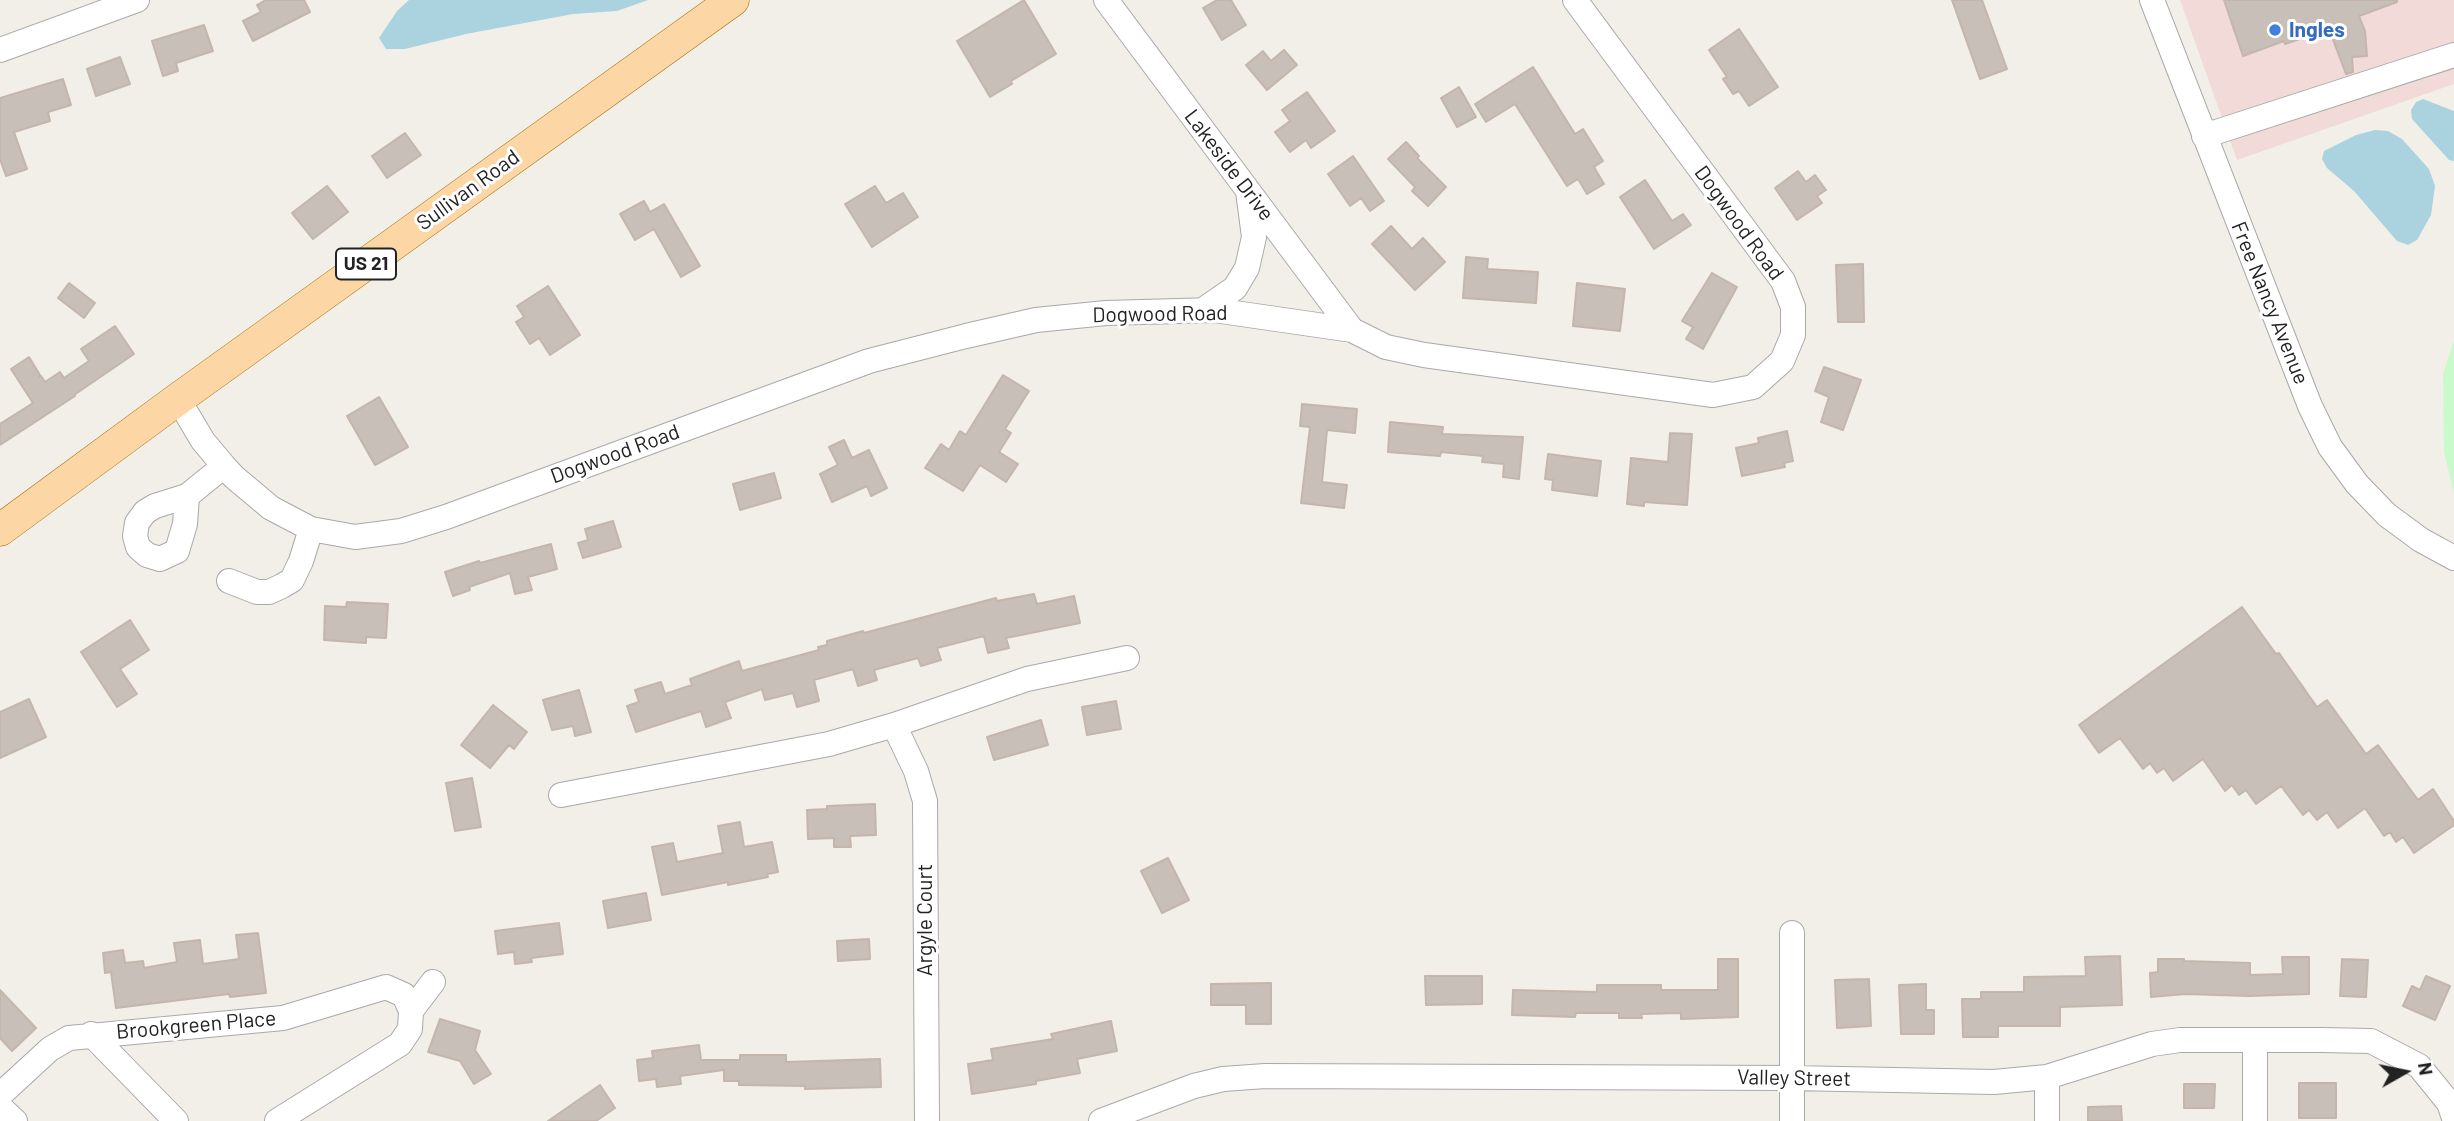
<!DOCTYPE html>
<html>
<head>
<meta charset="utf-8">
<style>
  body { margin:0 }
  #map { position:relative; width:2454px; height:1121px; overflow:hidden; background:#f2efe9; font-family:Barlow,sans-serif }
  canvas { display:block }
  .north { position:absolute; left:2370px; top:1037px; width:70px; height:70px; -webkit-text-stroke:5px #fff; paint-order:stroke; rotate:81deg; font-size:19px; font-weight:700; line-height:28px; text-align:center; color:#222 }
  .north::after { content:''; display:block; margin:auto; width:24px; height:32px; background:#222; clip-path:polygon(50% 0,100% 100%,50% 72%,0 100%) }
</style>
</head>
<body>
<div id="map">
<canvas width="2454" height="1121"></canvas>
<div class="north">N</div>
</div>
<script>
const ctx = document.querySelector('canvas').getContext('2d');
ctx.lineJoin = 'round';
function fill(path, color) { ctx.fillStyle = color; ctx.fill(path, 'evenodd'); }
const shape = rows => new Path2D(rows.map(r => 'M' + r).join(''));
function stroke(path, color, width, dash) { ctx.strokeStyle = color; ctx.lineWidth = width; ctx.lineCap = dash ? 'butt' : 'round'; ctx.setLineDash(dash || []); ctx.stroke(path); }
function write(font, color, halo, rows, align = 'center') {
  ctx.font = font + ' Barlow,sans-serif'; ctx.lineWidth = 6; ctx.setLineDash([]); ctx.textBaseline = 'middle'; ctx.strokeStyle = halo; ctx.fillStyle = color; for (const [text, x, y, turn = 0] of rows) {
    ctx.save(); ctx.translate(x, y); ctx.rotate((+turn || 0) * Math.PI / 180); ctx.textAlign = isNaN(turn) ? turn : align; if (halo) ctx.strokeText(text, 0, 0); ctx.fillText(text, 0, 0); ctx.restore();
  }
}
fill(shape([
  [2180,0,2454,0,2454,84,2237,160]
]), '#f2dad9');
fill(shape([
  [2454,340,2454,494,2444,452,2443,374]
]), '#c8facc');
fill(shape([
  [409,0,648,0,617,11,573,14,466,34,405,49,386,49,379,38,397,11],
  [2423,99,2454,111,2454,161,2449,160,2412,119,2411,110,2416,102],
  [2375,130,2388,131,2402,139,2429,169,2435,186,2431,215,2417,240,2408,245,2397,241,2354,191,2327,168,2322,159,2324,151,2356,135]
]), '#aad3df');
const building = shape([
  [266,0,304,0,310,12,253,41,243,21,261,12,257,5,266,0],
  [1024,0,1056,54,1011,81,1012,84,990,97,957,41,1024,0],
  [1217,0,1231,0,1246,25,1222,40,1203,8,1217,0],
  [1952,0,1982,0,2007,69,1980,79,1952,0],
  [2224,0,2397,0,2397,2,2359,16,2365,31,2367,56,2352,57,2353,72,2346,74,2329,29,2285,44,2284,41,2243,56,2224,0],
  [204,25,213,51,176,63,178,71,163,76,152,41,204,25],
  [1739,29,1778,87,1749,106,1739,91,1733,94,1723,79,1727,77,1709,50,1739,29],
  [1284,50,1297,65,1267,90,1246,65,1263,51,1271,61,1284,50],
  [120,57,130,84,96,96,87,69,120,57],
  [1533,67,1575,134,1583,129,1603,161,1594,167,1604,184,1587,194,1578,179,1567,186,1515,104,1486,122,1475,104,1533,67],
  [63,79,71,105,48,112,50,121,14,132,27,169,6,176,0,159,0,98,63,79],
  [1459,87,1476,117,1457,127,1441,98,1459,87],
  [1307,92,1335,131,1311,148,1306,140,1290,152,1275,132,1290,121,1282,110,1307,92],
  [405,133,421,155,387,178,372,156,405,133],
  [1406,142,1419,156,1417,158,1446,187,1428,206,1412,191,1415,187,1388,159,1406,142],
  [1353,156,1384,201,1370,211,1361,198,1350,206,1328,174,1353,156],
  [1798,171,1806,182,1815,175,1826,190,1817,196,1822,203,1797,220,1775,188,1798,171],
  [1645,180,1672,221,1683,214,1691,225,1654,249,1620,197,1645,180],
  [327,186,348,212,313,239,292,213,327,186],
  [875,186,886,203,903,193,918,217,872,247,845,204,875,186],
  [644,201,650,212,664,204,700,266,681,277,654,229,635,240,620,214,644,201],
  [1391,226,1412,249,1423,238,1445,262,1415,290,1372,244,1391,226],
  [1466,257,1488,259,1487,269,1538,272,1536,303,1463,298,1466,257],
  [1863,264,1864,322,1838,322,1836,265,1863,264],
  [1712,273,1737,287,1703,349,1686,339,1693,327,1682,321,1712,273],
  [69,283,95,303,84,318,58,298,69,283],
  [1577,283,1625,289,1620,331,1573,326,1577,283],
  [548,286,580,335,550,355,539,338,530,344,516,322,524,317,517,306,548,286],
  [115,326,134,354,74,395,75,396,0,445,0,424,33,403,11,369,29,357,40,375,39,377,41,376,45,382,60,372,64,378,89,361,81,349,115,326],
  [1824,367,1861,380,1843,430,1821,422,1829,397,1815,391,1824,367],
  [1003,375,1029,391,1005,429,1011,433,999,452,1018,464,1006,482,980,465,963,491,925,468,941,444,949,450,960,431,966,435,1003,375],
  [379,397,408,447,375,465,347,416,379,397],
  [1302,404,1357,409,1355,433,1327,430,1322,482,1347,485,1344,508,1301,503,1310,427,1300,426,1302,404],
  [1390,422,1443,427,1442,434,1523,437,1519,479,1503,477,1504,464,1482,462,1483,456,1441,452,1440,456,1388,452,1390,422],
  [1787,431,1793,461,1784,463,1785,467,1742,476,1736,448,1759,443,1758,438,1787,431],
  [1670,433,1692,434,1687,505,1644,502,1644,506,1627,504,1631,458,1668,462,1670,433],
  [844,440,852,458,869,450,887,488,871,496,867,486,832,502,820,474,838,465,829,447,844,440],
  [1548,454,1601,461,1597,496,1552,490,1553,480,1545,479,1548,454],
  [774,473,781,498,740,510,733,484,774,473],
  [613,521,621,547,583,558,578,543,588,540,585,529,613,521],
  [551,544,557,569,528,577,532,590,515,594,510,573,469,587,470,590,453,596,445,572,479,561,480,563,551,544],
  [1034,594,1037,604,1074,596,1080,623,1006,638,1009,648,988,653,984,636,937,648,941,660,921,666,918,658,874,670,877,680,858,686,853,669,814,680,819,701,797,707,793,693,765,700,762,689,725,702,731,718,706,727,701,711,636,732,627,706,639,702,635,690,661,682,665,694,692,685,690,679,739,661,742,671,819,650,818,647,827,645,827,641,863,631,864,633,996,598,997,601,1034,594],
  [347,602,388,604,386,638,366,637,366,643,324,640,325,606,346,607,347,602],
  [2242,607,2276,654,2279,653,2317,707,2327,700,2366,754,2378,745,2418,800,2433,789,2454,821,2454,825,2414,853,2403,837,2396,842,2390,832,2384,836,2365,808,2338,828,2327,812,2317,820,2309,810,2303,815,2281,786,2256,804,2246,790,2239,795,2232,785,2225,791,2203,759,2173,781,2164,768,2157,773,2150,763,2143,769,2120,738,2099,753,2079,725,2242,607],
  [130,620,149,650,120,669,137,694,117,707,81,652,130,620],
  [579,690,591,732,575,736,573,726,552,730,543,700,579,690],
  [29,699,46,737,0,758,0,712,29,699],
  [1116,701,1121,729,1087,735,1082,707,1116,701],
  [493,705,527,732,514,749,509,745,490,768,461,745,493,705],
  [1041,720,1048,745,994,760,987,737,1041,720],
  [472,778,481,827,455,831,446,783,472,778],
  [875,804,876,835,850,836,851,847,834,847,834,838,808,839,807,810,827,809,827,806,875,804],
  [740,822,744,847,772,842,778,872,767,874,768,877,728,885,728,882,662,895,652,847,673,843,677,862,723,853,718,826,740,822],
  [1168,858,1189,900,1162,913,1141,871,1168,858],
  [646,893,651,920,608,928,603,901,646,893],
  [559,923,563,954,531,958,532,962,515,964,514,952,498,954,495,931,559,923],
  [258,933,266,993,230,997,229,994,116,1008,111,972,105,973,103,953,123,950,125,963,143,961,144,968,177,962,174,943,200,940,203,964,239,959,236,935,258,933],
  [869,939,870,959,838,961,837,941,869,939],
  [2120,956,2122,1005,2060,1007,2060,1026,1998,1026,1998,1037,1963,1037,1962,999,1981,999,1981,992,2024,992,2024,977,2086,976,2085,957,2120,956],
  [2282,957,2309,957,2309,994,2249,996,2185,994,2151,997,2150,973,2158,972,2158,959,2184,959,2184,961,2250,963,2250,975,2283,974,2282,957],
  [1718,959,1738,959,1738,1017,1681,1019,1681,1013,1641,1014,1642,1018,1619,1018,1619,1013,1576,1013,1575,1017,1512,1015,1513,990,1597,992,1597,985,1661,985,1661,990,1718,990,1718,959],
  [2342,959,2368,960,2366,997,2340,996,2342,959],
  [1425,976,1482,976,1482,1004,1426,1005,1425,976],
  [2426,976,2450,986,2435,1020,2403,1006,2412,986,2420,990,2426,976],
  [1869,979,1871,1026,1837,1028,1835,980,1869,979],
  [1271,983,1271,1024,1246,1024,1246,1005,1211,1005,1211,984,1271,983],
  [1926,984,1926,1010,1934,1010,1934,1034,1901,1034,1899,985,1926,984],
  [0,990,36,1028,12,1051,0,1038,0,990],
  [440,1019,480,1031,475,1050,491,1074,474,1084,460,1061,428,1052,440,1019],
  [1111,1021,1117,1051,1077,1059,1080,1073,1036,1081,1036,1084,972,1094,968,1064,993,1060,991,1049,1053,1039,1051,1034,1111,1021],
  [699,1045,701,1060,740,1060,740,1055,786,1055,786,1062,880,1059,881,1087,805,1089,805,1086,739,1085,739,1081,724,1081,724,1070,680,1076,681,1084,657,1087,656,1079,639,1081,637,1060,653,1058,652,1051,699,1045],
  [2299,1083,2336,1083,2336,1118,2299,1118,2299,1083],
  [2184,1084,2215,1084,2214,1108,2184,1108,2184,1084],
  [600,1085,615,1108,596,1121,548,1121,600,1085],
  [2121,1106,2122,1121,2088,1121,2088,1107,2121,1106]
]);
fill(building, '#c7bfb8');
stroke(building, '#c4b6ab', 2);
const minor = shape([
  [1106,0,1352,330],
  [2152,0,2310,406,2330,447,2357,484,2387,515,2421,540,2454,558],
  [0,50,137,0],
  [2204,136,2454,55],
  [1203,310,1235,288,1247,268,1254,237,1248,191],
  [178,399,203,441,224,466,234,477,271,508,311,529,355,537,401,531,446,517,869,361,966,336,1036,320,1106,313,1214,310,1352,330,1386,347,1424,355,1713,395,1753,387,1782,361,1793,335,1793,307,1783,281,1575,0],
  [187,496,155,506,145,512,137,523,135,536,138,547,147,555,160,559,177,551,185,524,187,496,224,466],
  [229,581,257,592,269,592,282,586,292,580,301,561,311,529],
  [894,725,916,771,925,801,927,1121],
  [561,795,829,744,894,725,1027,679,1127,658],
  [91,1034,176,1121],
  [2047,1077,2047,1121],
  [0,1095,50,1049,69,1038,283,1018,386,987,404,995,411,1011],
  [0,1107,15,1121],
  [277,1121,400,1044,410,1029,411,1011,433,982],
  [1101,1121,1194,1086,1223,1079,1265,1076,1792,1078,1994,1082,2047,1077,2152,1044,2180,1040,2321,1040,2371,1041,2419,1066,2449,1103,2454,1118],
  [1792,1121,1792,933],
  [2255,1121,2255,1041]
]);
const major = shape([
  [0,530,178,399,733,0]
]);
stroke(minor, '#a9a9a9', 26);
stroke(major, '#a06b00', 33);
stroke(minor, '#fff', 24);
stroke(major, '#fcd6a4', 32);
for (const [x, y, r, color] of [
  [2275,30,7,"#3f7fe0"]
]) { const dot = new Path2D(); dot.arc(x, y, r, 0, 2 * Math.PI); ctx.fillStyle = color; ctx.fill(dot); stroke(dot, '#fff', 2.5); }
for (const [x, y, w] of [
  [366,264,60]
]) { const box = new Path2D(); box.roundRect(x - w / 2, y - 15.5, w, 31, 5); ctx.fillStyle = '#fff'; ctx.fill(box); stroke(box, '#222', 2); }
write('bold 19px', '#222', null, [
  ["US 21",366,264]
]);
write('bold 21px', '#366cbe', '#fff', [
  ["Ingles",2289,30]
], 'left');
write('21px', '#222', '#fff', [
  ["Lakeside Drive",1229,165,53],
  ["Sullivan Road",468,190,-36],
  ["Dogwood Road",1739,223,54],
  ["Free Nancy Avenue",2270,303,68],
  ["Dogwood Road",1160,314,-1],
  ["Dogwood Road",615,454,-20],
  ["Argyle Court",925,920,-90],
  ["Brookgreen Place",196,1025,-5],
  ["Valley Street",1794,1078,1]
]);
</script>
</body>
</html>
